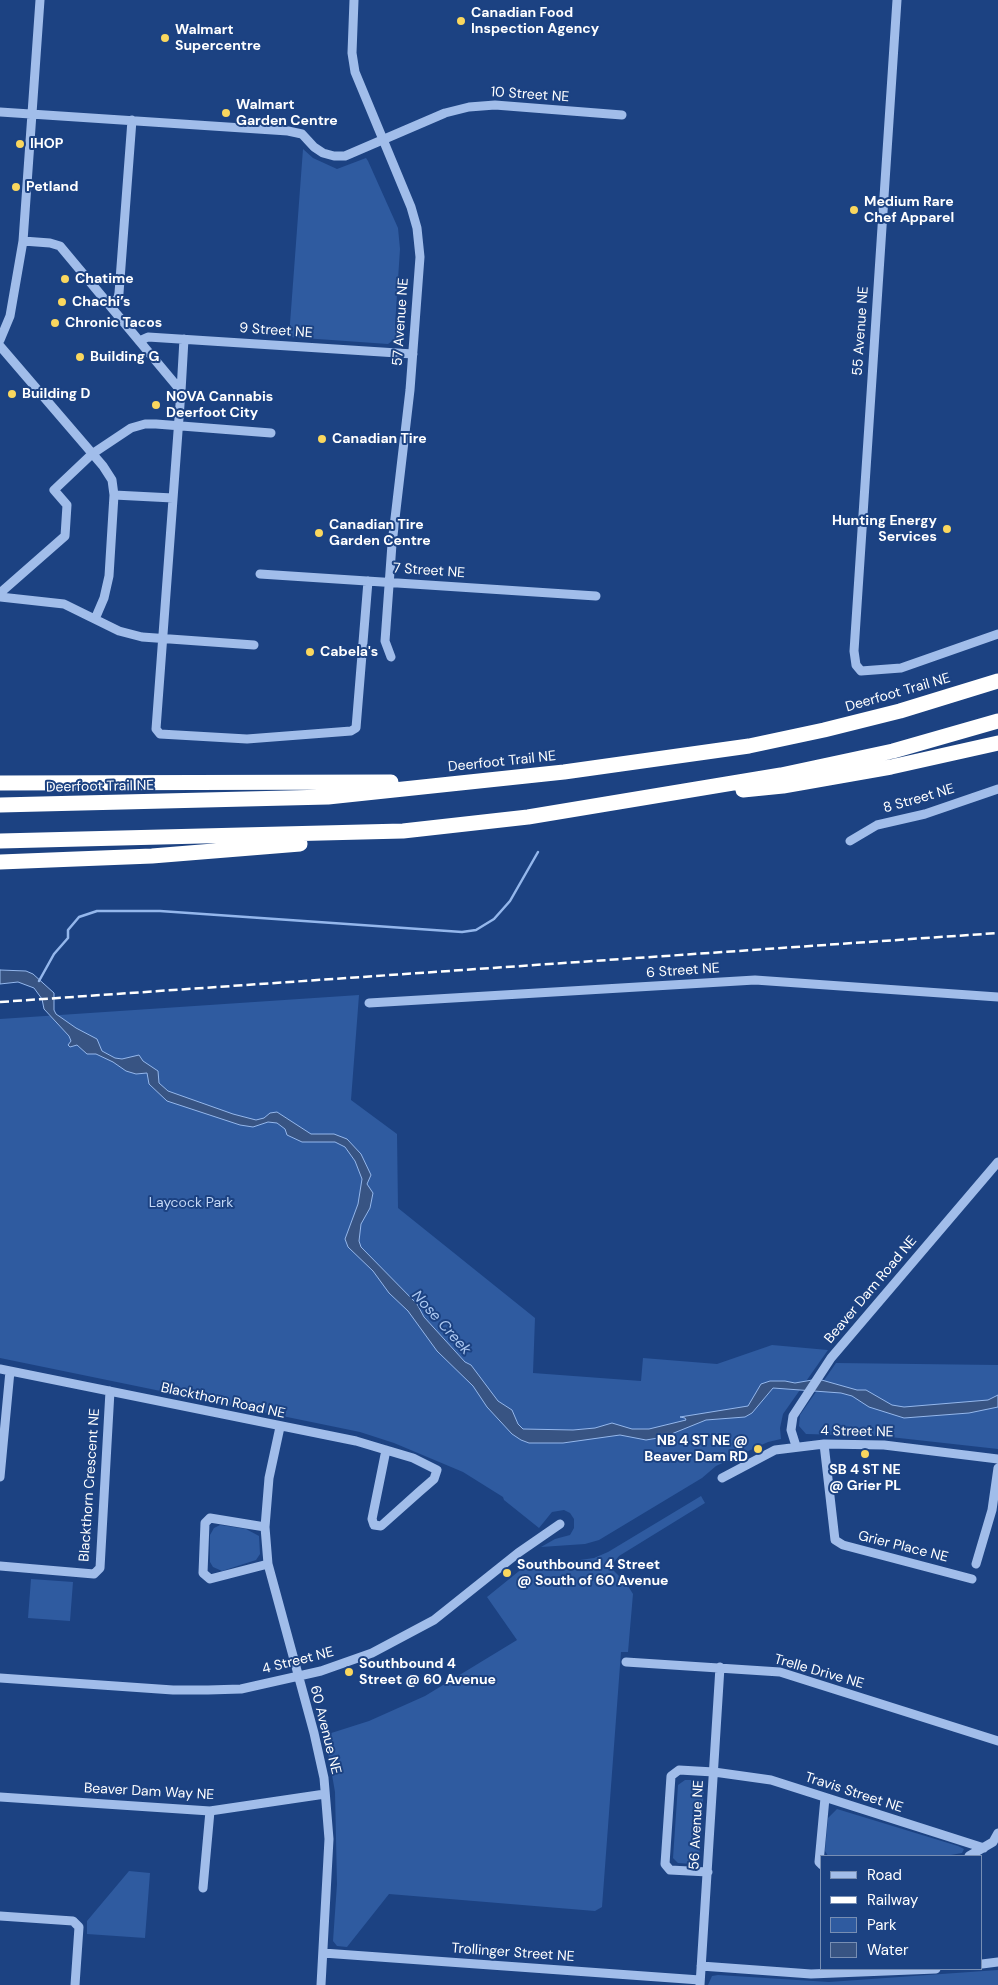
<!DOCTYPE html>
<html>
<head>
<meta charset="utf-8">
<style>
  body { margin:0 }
  #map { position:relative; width:998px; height:1985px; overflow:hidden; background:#1c4282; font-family:"DM Sans",sans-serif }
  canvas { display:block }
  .legend { position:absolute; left:820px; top:1855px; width:162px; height:115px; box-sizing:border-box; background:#1c4282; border:1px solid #778eb4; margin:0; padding:6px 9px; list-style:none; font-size:15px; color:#fff }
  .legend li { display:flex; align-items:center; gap:10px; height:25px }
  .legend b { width:25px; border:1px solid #778eb4 }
</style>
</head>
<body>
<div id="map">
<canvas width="998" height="1985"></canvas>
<ul class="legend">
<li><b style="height:6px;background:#a1bdea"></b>Road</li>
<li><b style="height:6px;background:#fff"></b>Railway</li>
<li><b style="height:14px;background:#2f5ba0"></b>Park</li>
<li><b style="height:14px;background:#385483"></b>Water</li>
</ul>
</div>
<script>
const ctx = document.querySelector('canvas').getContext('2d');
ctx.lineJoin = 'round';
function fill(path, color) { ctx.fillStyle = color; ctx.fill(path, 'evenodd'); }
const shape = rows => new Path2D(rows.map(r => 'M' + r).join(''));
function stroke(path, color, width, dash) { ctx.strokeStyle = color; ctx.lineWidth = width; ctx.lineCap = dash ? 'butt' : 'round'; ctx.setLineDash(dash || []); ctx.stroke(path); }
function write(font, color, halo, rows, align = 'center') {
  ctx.font = font + ' "DM Sans",sans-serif'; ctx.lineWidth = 4; ctx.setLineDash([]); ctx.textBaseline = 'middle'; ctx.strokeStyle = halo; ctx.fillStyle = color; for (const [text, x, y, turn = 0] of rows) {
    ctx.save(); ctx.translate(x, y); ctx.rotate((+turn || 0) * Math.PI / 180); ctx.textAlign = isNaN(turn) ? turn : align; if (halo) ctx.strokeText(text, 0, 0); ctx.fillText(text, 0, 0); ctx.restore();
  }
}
fill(shape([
  [303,149,313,158,337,169,366,158,368,161,398,228,400,249,395,325,399,329,399,336,388,344,289,337],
  [359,995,351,1100,397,1134,398,1208,535,1318,533,1373,641,1381,643,1358,717,1364,772,1345,828,1350,783,1414,780,1428,781,1439,768,1442,716,1466,702,1478,599,1540,585,1544,541,1547,555,1539,570,1535,574,1528,574,1519,570,1513,564,1510,552,1512,539,1528,504,1500,503,1497,463,1472,394,1443,360,1432,0,1358,0,1019],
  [836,1363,998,1365,998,1449,881,1436,806,1434,799,1426,800,1415],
  [701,1496,705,1503,619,1556,610,1567,626,1583,633,1594,628,1652,621,1652,602,1907,595,1911,389,1894,347,1947,337,1946,333,1941,337,1884,335,1792,325,1735,369,1721,425,1696,517,1640,487,1597,529,1563,566,1562,594,1558,608,1552],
  [220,1525,246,1529,259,1536,260,1554,256,1560,222,1571,213,1567,210,1562,210,1535,214,1528],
  [31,1579,73,1582,70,1621,28,1618],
  [685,1780,697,1780,704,1787,699,1860,692,1864,678,1863,673,1858,678,1785],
  [837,1809,958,1846,964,1849,962,1853,951,1855,828,1856,825,1851,828,1818],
  [129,1871,150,1873,145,1938,87,1934,87,1921],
  [998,1970,998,1985,708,1985,712,1976,718,1975,829,1982]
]), '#2f5ba0');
const water = shape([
  [0,970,26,971,33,974,54,993,54,1010,56,1014,76,1028,97,1039,102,1051,115,1058,122,1059,139,1055,143,1061,158,1071,159,1083,168,1091,233,1114,256,1120,264,1118,270,1113,277,1112,311,1134,334,1134,347,1139,361,1154,371,1175,367,1184,373,1193,370,1208,361,1224,359,1241,361,1247,417,1304,424,1317,465,1362,471,1365,498,1401,512,1410,518,1424,523,1429,573,1430,595,1428,612,1423,632,1429,649,1429,686,1420,685,1418,680,1417,748,1406,761,1384,770,1381,785,1381,795,1383,818,1379,857,1390,866,1390,892,1405,904,1407,988,1400,998,1395,998,1407,969,1413,904,1418,869,1407,852,1396,841,1393,773,1388,752,1413,745,1417,706,1420,664,1437,646,1440,620,1435,563,1443,529,1443,521,1440,512,1434,487,1407,473,1386,437,1351,408,1311,389,1293,373,1271,348,1247,345,1239,358,1204,362,1179,355,1161,345,1147,335,1142,302,1142,287,1135,285,1129,277,1123,268,1122,253,1127,240,1125,167,1101,149,1084,147,1073,136,1074,126,1071,113,1062,96,1054,87,1054,77,1045,70,1047,68,1045,71,1041,69,1036,44,1009,42,999,34,988,18,982,0,984,0,970]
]);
fill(water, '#385483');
stroke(water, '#94b7ec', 1);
stroke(shape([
  [39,981,54,954,68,938,68,930,79,917,97,911,160,911,462,932,476,930,494,919,510,901,538,852]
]), '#94b7ec', 2.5);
stroke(shape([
  [354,0,352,53,355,72,411,207,417,228,420,257,410,390,392,544,385,641,391,657],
  [897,0,854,651,856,665,861,671,901,668,998,634],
  [0,112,288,131,302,134,314,147,323,153,334,156,345,156,445,113,469,107,495,105,622,115],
  [23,241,50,243,60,246,181,391,156,729,160,734,247,739,351,731,356,728,368,581],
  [110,306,118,298,119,293,132,120],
  [0,340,10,316,23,241,40,0],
  [139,341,148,337,413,354],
  [0,346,103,466,112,480,114,495,109,576,104,598,95,619],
  [181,391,184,339],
  [114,495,173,498],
  [260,574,596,596],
  [0,593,65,536,67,505,54,490,92,454,131,428,145,424,156,424,271,433],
  [0,597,64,604,119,631,142,637,254,645],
  [850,841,877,825,925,814,998,789],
  [369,1003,755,980,998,997],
  [0,1369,356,1441,386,1450,413,1458,437,1470,434,1479,419,1492,381,1526,374,1525,372,1519,386,1450],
  [280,1427,269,1478,265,1527,268,1564,314,1733,324,1778,329,1839,321,1985],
  [824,1444,835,1540,843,1545,972,1579],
  [796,1446,791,1430,793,1416,831,1358,998,1162],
  [0,1477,10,1371],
  [722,1478,775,1450,824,1444,884,1445,998,1459],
  [265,1527,210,1518,205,1523,203,1573,210,1579,268,1564],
  [976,1564,992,1510,998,1468],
  [0,1566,94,1574,100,1568,110,1391],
  [626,1662,780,1672,998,1741],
  [0,1678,173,1690,208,1690,241,1689,321,1671,372,1653,434,1620,518,1553,560,1524],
  [0,1797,210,1811,325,1794],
  [969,1856,993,1842,998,1833],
  [822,1865,819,1862,825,1798],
  [708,1872,670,1870,665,1864,671,1776,679,1770,714,1772,771,1780,984,1848],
  [203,1888,210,1811],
  [0,1916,73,1921,79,1927,75,1985],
  [323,1953,700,1980],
  [982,1964,998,1962],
  [701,1966,811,1974,936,1969],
  [700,1985,720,1667]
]), '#a1bdea', 9);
stroke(shape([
  [0,783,391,782],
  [743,790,783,786,891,767,998,743],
  [0,805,328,797,564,772,749,746,824,730,900,711,998,681],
  [0,841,403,831,528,817,781,775,893,751,998,721],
  [0,862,152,856,300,844]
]), '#fff', 15);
stroke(shape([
  [0,1002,998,933]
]), '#fff', 2.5, [9, 4]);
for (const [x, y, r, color] of [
  [461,21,5,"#fad75e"],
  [165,38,5,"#fad75e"],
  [226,113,5,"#fad75e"],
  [20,144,5,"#fad75e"],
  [16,187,5,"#fad75e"],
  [854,210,5,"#fad75e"],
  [65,279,5,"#fad75e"],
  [62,302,5,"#fad75e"],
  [55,323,5,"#fad75e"],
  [80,357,5,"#fad75e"],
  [12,394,5,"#fad75e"],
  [156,405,5,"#fad75e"],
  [322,439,5,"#fad75e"],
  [947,529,5,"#fad75e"],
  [319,533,5,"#fad75e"],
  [310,652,5,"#fad75e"],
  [758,1449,5,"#fad75e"],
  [865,1454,5,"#fad75e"],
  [507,1573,5,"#fad75e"],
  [349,1672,5,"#fad75e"]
]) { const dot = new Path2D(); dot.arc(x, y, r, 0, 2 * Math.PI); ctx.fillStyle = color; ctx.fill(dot); stroke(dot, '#1c4282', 2); }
write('bold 14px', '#fff', '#1c4282', [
  ["Canadian Food",471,13],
  ["Inspection Agency",471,29],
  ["Walmart",175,30],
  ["Supercentre",175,46],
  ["Walmart",236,105],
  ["Garden Centre",236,121],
  ["IHOP",30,144],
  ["Petland",26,187],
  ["Medium Rare",864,202],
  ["Chef Apparel",864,218],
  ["Chatime",75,279],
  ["Chachi’s",72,302],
  ["Chronic Tacos",65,323],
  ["Building G",90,357],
  ["Building D",22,394],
  ["NOVA Cannabis",166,397],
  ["Deerfoot City",166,413],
  ["Canadian Tire",332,439],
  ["Hunting Energy",937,521,"right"],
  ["Services",937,537,"right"],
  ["Canadian Tire",329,525],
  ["Garden Centre",329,541],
  ["Cabela's",320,652],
  ["NB 4 ST NE @",748,1441,"right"],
  ["Beaver Dam RD",748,1457,"right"],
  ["SB 4 ST NE",865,1470,"center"],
  ["@ Grier PL",865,1486,"center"],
  ["Southbound 4 Street",517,1565],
  ["@ South of 60 Avenue",517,1581],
  ["Southbound 4",359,1664],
  ["Street @ 60 Avenue",359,1680]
], 'left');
write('14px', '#fff', '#1c4282', [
  ["10 Street NE",530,95,4],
  ["57 Avenue NE",401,322,-86],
  ["9 Street NE",276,331,4],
  ["55 Avenue NE",861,331,-86],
  ["7 Street NE",429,571,4],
  ["Deerfoot Trail NE",898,693,-16],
  ["Deerfoot Trail NE",502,762,-6],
  ["Deerfoot Trail NE",100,787,-1],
  ["8 Street NE",919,799,-16],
  ["6 Street NE",683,971,-4],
  ["Beaver Dam Road NE",871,1290,-50],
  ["Blackthorn Road NE",223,1401,12],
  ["4 Street NE",857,1432,1],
  ["Blackthorn Crescent NE",90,1485,-86],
  ["Grier Place NE",903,1547,14],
  ["4 Street NE",298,1661,-14],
  ["Trelle Drive NE",819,1672,16],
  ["60 Avenue NE",325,1730,76],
  ["Beaver Dam Way NE",149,1792,3],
  ["Travis Street NE",854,1793,18],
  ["56 Avenue NE",697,1825,-87],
  ["Trollinger Street NE",513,1953,4]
]);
write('14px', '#c5d9f7', '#1c4282', [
  ["Laycock Park",191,1203]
]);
write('italic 15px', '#acc8f1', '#1c4282', [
  ["Nose Creek",441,1323,48]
]);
</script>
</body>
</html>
